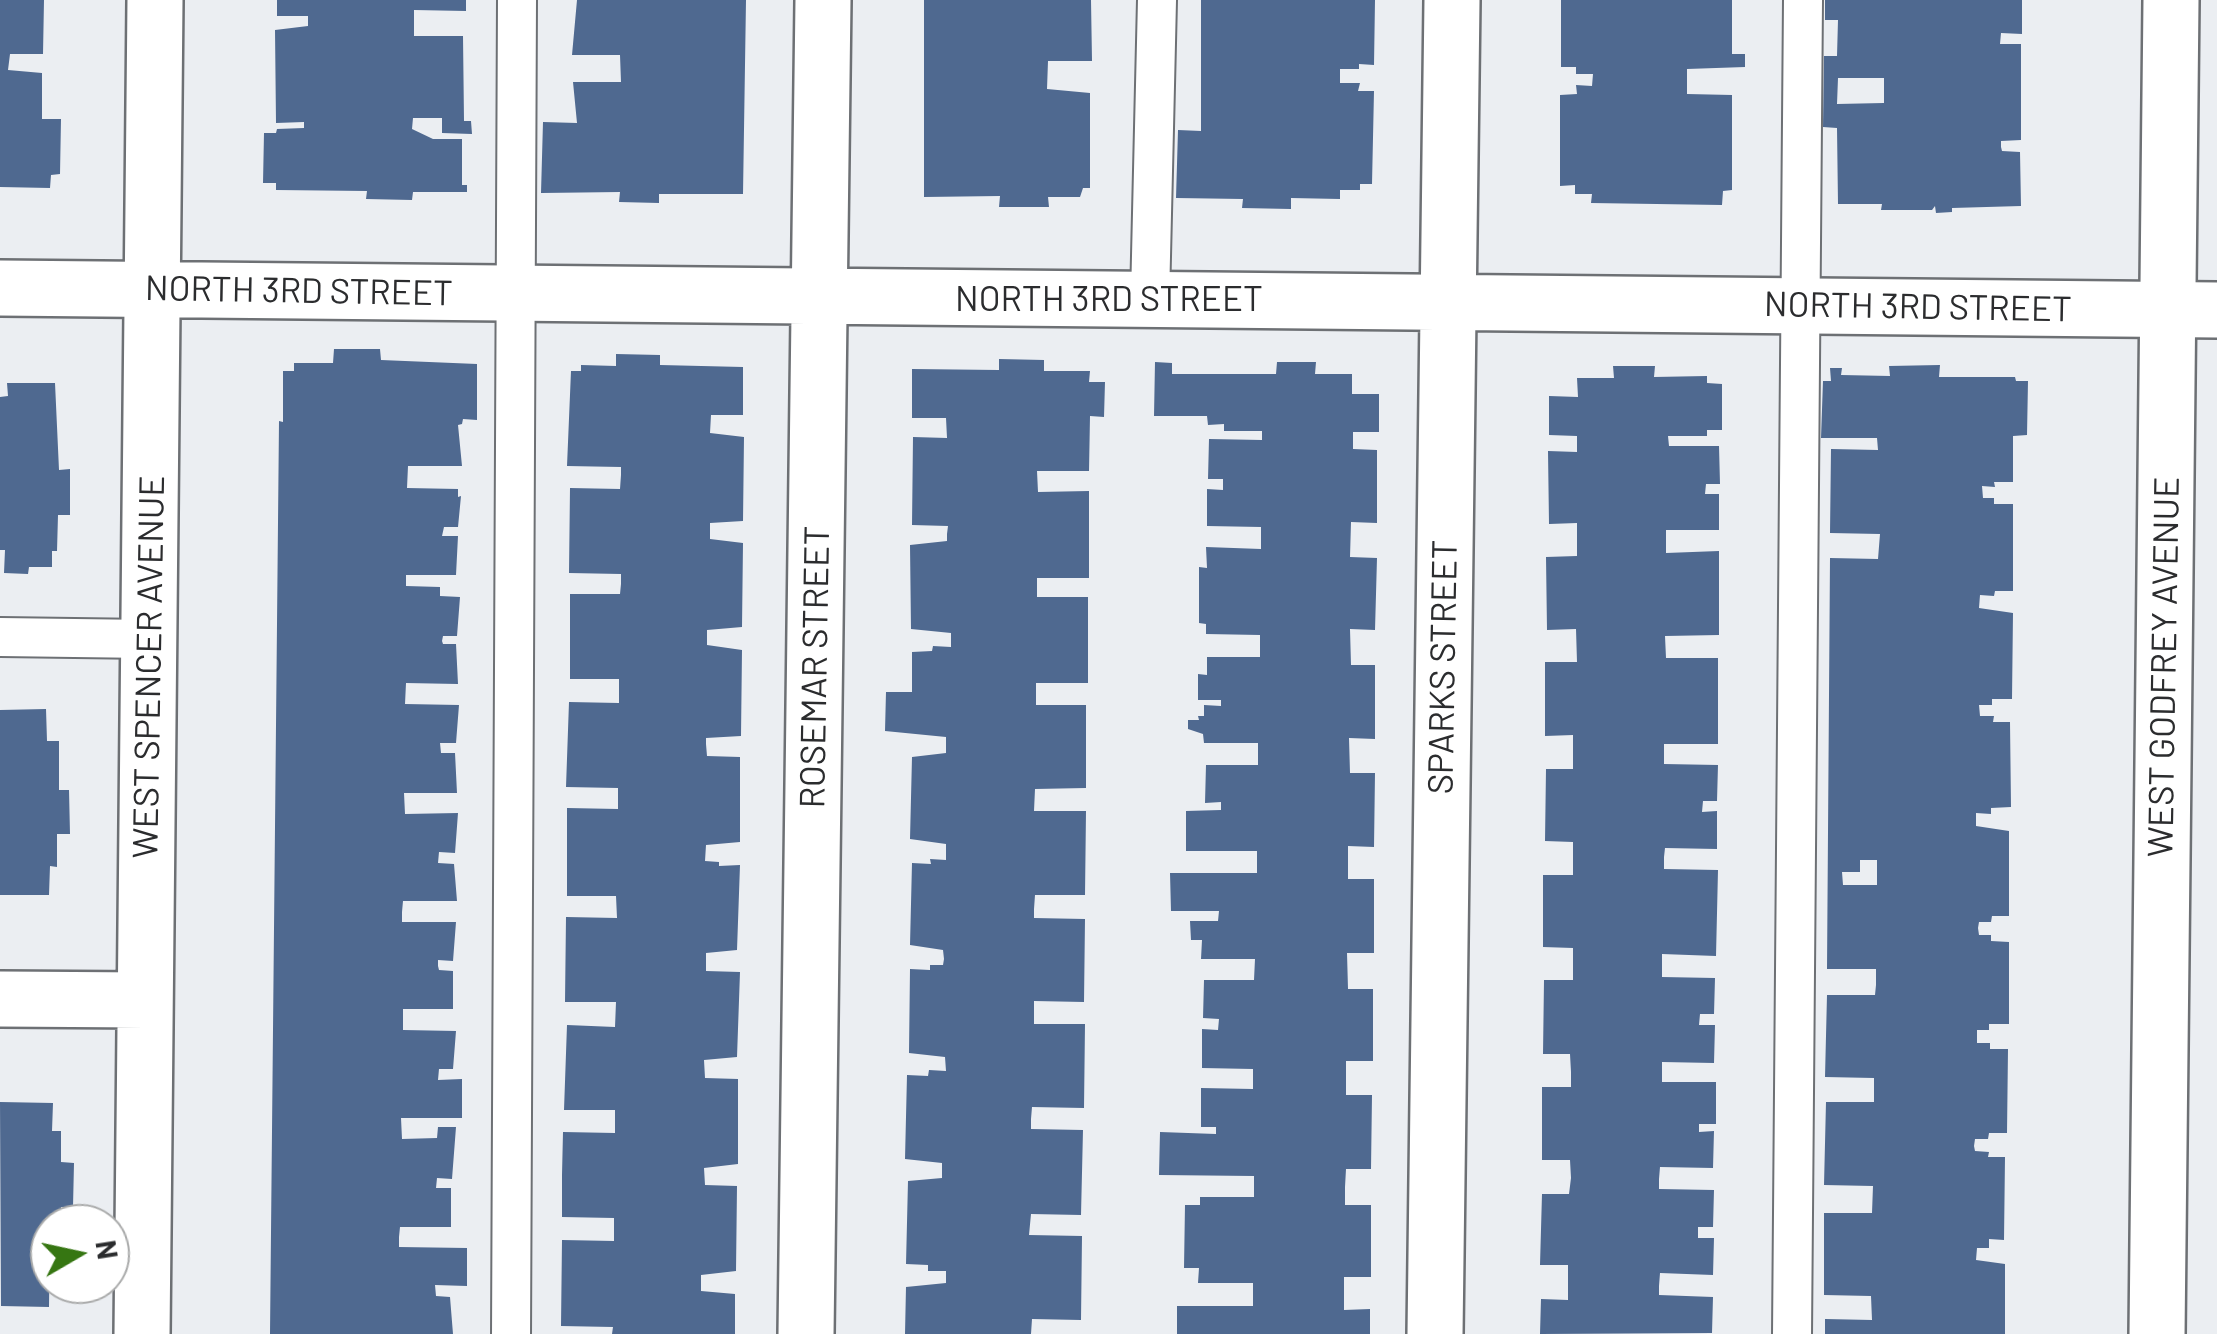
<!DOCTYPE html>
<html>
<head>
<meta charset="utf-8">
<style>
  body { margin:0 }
  #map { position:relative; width:2217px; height:1334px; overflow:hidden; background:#ebeef2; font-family:Barlow,sans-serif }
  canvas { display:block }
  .north { position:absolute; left:30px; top:1204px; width:100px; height:100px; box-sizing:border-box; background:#fff; border:2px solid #aaabab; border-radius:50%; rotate:81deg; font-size:28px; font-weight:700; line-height:40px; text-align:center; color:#2b2c2e }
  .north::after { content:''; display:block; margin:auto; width:35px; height:45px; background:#367612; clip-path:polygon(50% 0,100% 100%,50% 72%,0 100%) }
</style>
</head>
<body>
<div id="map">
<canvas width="2217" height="1334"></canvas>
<div class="north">N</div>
</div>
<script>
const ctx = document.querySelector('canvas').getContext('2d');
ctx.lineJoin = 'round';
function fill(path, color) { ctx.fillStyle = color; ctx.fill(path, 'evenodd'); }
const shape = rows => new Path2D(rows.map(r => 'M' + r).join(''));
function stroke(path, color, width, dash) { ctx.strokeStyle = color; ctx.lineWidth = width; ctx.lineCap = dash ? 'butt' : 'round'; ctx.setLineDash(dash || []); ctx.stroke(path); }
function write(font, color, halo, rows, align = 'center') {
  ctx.font = font + ' Barlow,sans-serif'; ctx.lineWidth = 10; ctx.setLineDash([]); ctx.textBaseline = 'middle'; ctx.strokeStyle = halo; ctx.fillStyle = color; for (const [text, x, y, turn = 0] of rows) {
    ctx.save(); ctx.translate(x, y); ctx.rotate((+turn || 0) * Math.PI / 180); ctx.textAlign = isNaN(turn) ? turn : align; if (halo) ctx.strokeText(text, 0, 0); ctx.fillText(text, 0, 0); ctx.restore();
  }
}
fill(shape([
  [0,0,44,0,43,54,10,54,8,70,42,73,42,119,61,119,60,174,51,175,50,188,0,187],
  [277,0,466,0,466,11,414,10,414,36,463,36,464,121,471,121,472,134,442,133,442,118,413,118,412,129,433,139,462,139,462,185,467,185,467,192,413,192,412,200,366,199,367,191,276,190,276,183,263,183,264,133,276,133,277,129,304,128,304,122,276,123,275,30,308,26,308,16,277,16],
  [577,0,746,0,743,194,659,194,659,203,619,202,620,192,541,193,543,122,577,123,573,82,621,82,620,55,572,55],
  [924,0,1091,0,1092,61,1048,61,1047,89,1090,93,1090,188,1083,188,1080,197,1048,197,1049,207,999,207,1000,196,924,197],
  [1201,0,1375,0,1374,65,1359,64,1359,69,1340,69,1340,83,1360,83,1358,91,1374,91,1372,184,1360,184,1360,190,1340,190,1340,199,1291,198,1291,209,1242,208,1243,199,1176,198,1178,130,1201,131],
  [1561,0,1732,0,1732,54,1745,54,1745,67,1687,69,1687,94,1732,95,1732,190,1723,191,1722,205,1591,203,1592,194,1575,194,1575,185,1560,186,1560,95,1577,94,1576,85,1592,86,1593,74,1576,74,1576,67,1561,67],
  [1825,0,2022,0,2022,34,2001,33,2000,44,2021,44,2021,140,2001,141,2001,147,2002,151,2020,152,2021,206,1952,208,1952,212,1936,213,1935,206,1932,210,1881,210,1882,204,1838,204,1837,128,1823,127,1824,56,1837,56,1838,20,1825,20],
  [1838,78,1884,78,1884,103,1837,104],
  [334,349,380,349,381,360,477,364,477,420,463,419,462,424,458,425,462,466,408,466,407,488,458,489,458,497,461,496,458,527,444,527,442,536,458,536,456,575,406,575,406,586,440,587,440,596,460,597,457,636,443,636,442,641,443,644,456,644,458,684,406,683,405,704,459,705,456,743,440,743,441,753,455,753,457,793,404,793,405,814,458,813,455,853,439,852,438,863,454,864,457,901,403,901,402,912,402,922,456,922,453,961,438,960,438,966,439,970,453,971,453,1009,403,1009,403,1030,456,1031,453,1069,439,1069,438,1080,462,1079,462,1118,401,1118,402,1139,437,1138,438,1127,456,1127,452,1179,437,1178,436,1188,451,1188,451,1227,400,1227,399,1237,399,1247,467,1248,467,1286,435,1285,436,1296,450,1297,453,1334,270,1334,279,421,283,422,283,371,294,371,294,363,333,363],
  [616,354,660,355,660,365,743,367,743,415,711,415,710,433,744,437,743,521,710,523,710,539,743,543,742,627,707,630,707,645,742,650,741,736,706,738,706,744,707,756,740,757,740,842,706,845,705,861,719,862,719,866,740,865,737,950,706,953,706,971,740,972,737,1057,704,1060,705,1078,738,1079,738,1164,704,1168,705,1185,737,1186,736,1271,701,1275,701,1291,735,1294,735,1334,612,1334,613,1327,561,1326,562,1240,614,1241,614,1218,562,1217,562,1175,563,1132,615,1133,615,1110,564,1110,567,1025,615,1027,616,1002,565,1002,566,917,617,918,616,896,567,896,567,808,618,809,618,788,566,787,569,702,619,703,619,679,570,679,570,594,620,594,621,584,621,574,569,573,570,488,620,489,621,475,621,467,567,466,571,371,581,371,581,365,616,366],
  [999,359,1044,360,1044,371,1090,371,1089,382,1105,382,1104,417,1090,416,1089,471,1037,471,1038,492,1089,491,1089,578,1037,578,1037,597,1088,597,1088,683,1036,683,1036,705,1086,705,1086,788,1035,789,1034,811,1086,811,1085,895,1035,895,1034,909,1034,918,1085,919,1084,1002,1034,1001,1034,1024,1085,1024,1084,1108,1032,1107,1031,1119,1031,1129,1083,1130,1081,1215,1031,1214,1029,1235,1082,1236,1081,1320,1032,1319,1031,1334,905,1334,906,1287,946,1283,946,1271,928,1271,928,1265,906,1264,908,1181,942,1178,942,1163,905,1159,907,1075,928,1076,929,1070,946,1071,945,1057,909,1053,910,969,930,970,930,965,943,965,944,959,943,950,910,945,912,863,931,864,930,859,946,860,946,844,910,839,912,757,946,753,946,737,885,731,886,692,912,692,912,652,932,651,933,646,951,647,951,633,911,629,910,545,947,541,947,534,948,526,912,525,913,437,947,438,946,418,912,418,912,369,999,370],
  [1155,362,1172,363,1172,374,1276,374,1277,362,1316,362,1315,374,1352,374,1352,394,1379,394,1379,432,1353,432,1353,449,1377,450,1377,523,1351,522,1350,557,1377,558,1375,630,1350,629,1351,665,1375,665,1375,739,1349,738,1350,773,1375,773,1374,847,1348,846,1348,879,1374,879,1374,953,1347,953,1348,989,1373,989,1373,1061,1346,1061,1346,1095,1372,1095,1371,1169,1346,1169,1345,1187,1345,1205,1371,1205,1371,1277,1344,1277,1344,1310,1370,1309,1370,1334,1177,1334,1177,1306,1253,1306,1253,1283,1198,1283,1199,1268,1184,1268,1185,1205,1200,1205,1200,1197,1254,1197,1254,1176,1159,1175,1160,1132,1216,1134,1216,1127,1201,1127,1201,1088,1253,1089,1253,1069,1202,1068,1202,1029,1218,1030,1219,1019,1203,1018,1204,980,1254,980,1255,959,1201,959,1202,940,1191,940,1190,921,1218,921,1219,911,1171,911,1170,873,1257,873,1257,851,1186,851,1186,811,1221,810,1221,802,1205,803,1206,765,1258,765,1258,743,1204,743,1203,734,1188,729,1188,720,1199,720,1198,716,1204,716,1204,705,1221,706,1221,700,1198,700,1198,674,1207,675,1207,657,1260,657,1260,635,1206,634,1206,624,1199,623,1199,567,1207,568,1206,547,1261,549,1261,527,1207,526,1207,489,1223,490,1223,479,1208,479,1209,439,1262,440,1262,431,1224,431,1224,424,1208,425,1207,416,1154,416],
  [1940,365,1939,377,2015,377,2016,381,2028,381,2027,435,2013,436,2013,482,1994,482,1995,487,1982,486,1983,498,1994,498,1994,504,2013,504,2013,591,1995,591,1994,596,1980,595,1979,608,2013,613,2012,699,1992,699,1992,705,1979,705,1980,716,1994,716,1993,722,2010,722,2011,807,1991,808,1991,814,1976,813,1976,826,2009,831,2009,916,1992,916,1991,922,1979,922,1978,928,1979,935,1991,935,1991,941,2009,942,2009,1024,1989,1024,1989,1030,1977,1030,1977,1043,1990,1043,1990,1049,2008,1049,2007,1133,1989,1133,1988,1139,1975,1139,1974,1146,1975,1151,1989,1152,1988,1157,2005,1157,2004,1240,1989,1239,1989,1248,1977,1248,1976,1260,2005,1264,2005,1334,1825,1334,1825,1319,1872,1320,1871,1296,1824,1295,1824,1213,1872,1213,1873,1186,1824,1185,1826,1102,1874,1102,1874,1078,1825,1077,1827,995,1875,995,1876,985,1876,969,1827,969,1830,558,1878,559,1880,534,1830,533,1831,449,1878,450,1877,438,1821,438,1823,381,1831,381,1830,368,1842,368,1841,375,1890,376,1889,366],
  [1860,860,1877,860,1877,885,1843,885,1842,872,1860,872],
  [1613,366,1655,366,1654,377,1707,376,1707,383,1722,384,1722,430,1707,430,1707,436,1668,436,1669,446,1719,446,1720,484,1706,484,1705,494,1719,494,1719,530,1666,530,1666,553,1719,551,1719,635,1665,636,1666,658,1718,658,1718,744,1664,744,1664,764,1718,765,1717,801,1703,801,1702,812,1717,811,1717,849,1665,848,1664,857,1664,869,1718,870,1716,956,1662,954,1662,977,1715,978,1714,1014,1700,1014,1699,1025,1715,1025,1714,1063,1662,1062,1662,1082,1716,1082,1716,1124,1699,1124,1699,1132,1714,1131,1713,1168,1660,1167,1659,1179,1659,1189,1714,1190,1713,1227,1698,1227,1698,1238,1714,1238,1713,1275,1660,1273,1659,1286,1659,1295,1713,1297,1712,1333,1540,1334,1541,1299,1568,1300,1568,1265,1540,1265,1542,1194,1569,1194,1571,1178,1570,1160,1542,1160,1542,1087,1571,1087,1571,1072,1570,1054,1543,1054,1544,980,1573,980,1573,948,1543,947,1543,875,1573,875,1573,842,1545,841,1546,769,1573,769,1573,735,1545,736,1545,662,1577,662,1576,629,1547,630,1546,557,1577,556,1577,523,1549,524,1548,451,1577,452,1577,436,1549,435,1549,396,1578,397,1577,378,1614,378],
  [7,383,55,383,59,470,70,469,70,515,58,515,57,551,52,551,52,567,29,567,28,574,4,573,5,550,0,550,0,397,8,396],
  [46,709,47,741,59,741,59,790,69,790,70,834,57,834,57,867,50,866,49,895,0,895,0,710],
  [0,1102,53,1103,52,1131,61,1131,61,1162,74,1163,73,1207,61,1207,61,1224,50,1224,49,1307,1,1306]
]), '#4f6990');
const service = shape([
  [1150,299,1157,0],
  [0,637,149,639],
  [511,1334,517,0],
  [1792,1334,1803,0]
]);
const minor = shape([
  [0,288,2217,310],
  [0,999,145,1000],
  [142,1334,155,0],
  [806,1334,823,0],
  [1435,1334,1452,0]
]);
const primary = shape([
  [2157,1334,2171,0]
]);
stroke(service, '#6d7074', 42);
stroke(minor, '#6d7074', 60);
stroke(primary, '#6d7074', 60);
stroke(service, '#fff', 38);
stroke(minor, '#fff', 55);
stroke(primary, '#fff', 55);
write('35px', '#2b2c2e', '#fff', [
  ["NORTH 3RD STREET",299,291,1],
  ["NORTH 3RD STREET",1109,299],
  ["NORTH 3RD STREET",1918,307,1],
  ["WEST SPENCER AVENUE",149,667,-89],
  ["ROSEMAR STREET",815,667,-89],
  ["SPARKS STREET",1443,667,-89],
  ["WEST GODFREY AVENUE",2164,667,-89]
]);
</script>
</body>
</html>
